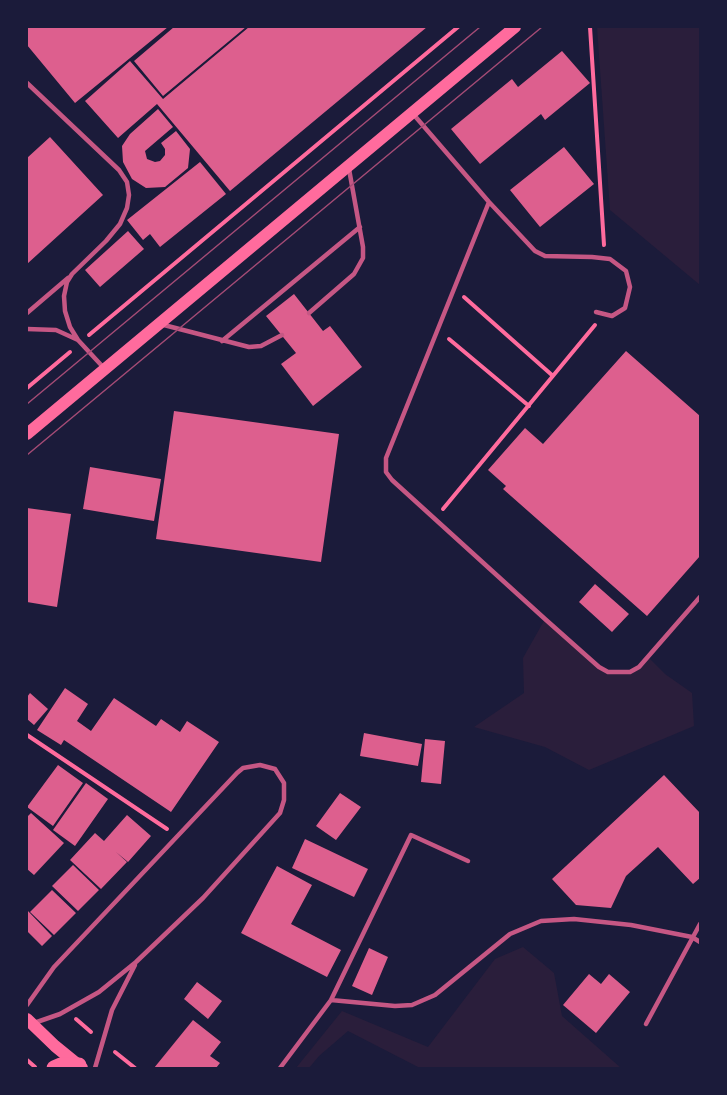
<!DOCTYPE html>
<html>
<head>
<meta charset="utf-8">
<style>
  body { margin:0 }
  #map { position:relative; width:727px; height:1095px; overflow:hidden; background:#1b1b3a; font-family:"Noto Sans",sans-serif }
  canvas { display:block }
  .frame { position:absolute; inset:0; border:28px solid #1b1b3a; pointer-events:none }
</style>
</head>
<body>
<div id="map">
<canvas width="727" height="1095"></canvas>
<div class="frame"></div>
</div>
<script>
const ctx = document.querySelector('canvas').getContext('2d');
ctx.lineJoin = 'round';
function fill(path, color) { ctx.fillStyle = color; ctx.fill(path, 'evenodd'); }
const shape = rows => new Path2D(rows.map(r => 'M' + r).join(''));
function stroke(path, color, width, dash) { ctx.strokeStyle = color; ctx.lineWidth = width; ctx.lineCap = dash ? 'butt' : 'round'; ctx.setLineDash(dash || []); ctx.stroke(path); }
fill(shape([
  [597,27,700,27,700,285,610,210],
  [545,619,608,672,630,672,648,657,665,674,692,693,694,726,589,770,545,747,474,727,524,693,523,658],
  [523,947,554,973,562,1016,621,1068,420,1068,348,1031,319,1056,309,1068,296,1068,342,1011,428,1047,495,959]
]), '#2a1e3b');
fill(shape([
  [27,27,168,27,75,103,27,45],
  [174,27,246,27,163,96,134,61],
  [249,27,427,27,230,191,157,104,118,138,85,101,130,61,163,99],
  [562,51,590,83,545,120,541,114,480,164,451,129,512,79,518,87],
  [158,109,173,127,145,151,147,159,155,162,160,161,165,155,165,149,161,143,176,131,190,149,188,168,165,187,146,188,132,179,123,162,122,146,130,134],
  [50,137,103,195,27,264,27,158],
  [564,147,594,184,540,227,510,190],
  [200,162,226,194,160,247,150,234,143,240,127,220],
  [128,231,144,249,100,287,85,270],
  [294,294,323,331,330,326,362,367,313,406,281,364,296,353,266,316],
  [626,351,700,416,700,556,647,616,503,489,506,486,488,470,525,428,543,444],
  [174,411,339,434,321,562,156,539],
  [90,467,161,479,154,521,83,509],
  [27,508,71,514,57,607,27,602],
  [595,584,629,614,612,632,579,602],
  [65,688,88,704,77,721,91,731,114,698,156,726,161,719,180,732,187,721,219,742,171,812,64,740,61,745,37,730],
  [30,693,48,709,34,725,27,719,27,697],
  [364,733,422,744,418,766,360,756],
  [425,739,445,741,441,784,421,782],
  [58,765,83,783,53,826,27,807],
  [664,775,700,813,700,878,693,884,658,847,626,876,611,908,576,905,552,879],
  [86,783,108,799,75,846,53,830],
  [340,793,361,807,336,840,316,826],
  [31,813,64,843,34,875,27,869,27,817],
  [127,815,151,836,128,862,116,852,127,862,101,889,70,860,95,833,104,841],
  [305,839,368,869,354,897,292,868],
  [73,865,99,890,78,911,52,886],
  [277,866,312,885,291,924,341,950,327,977,241,933],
  [52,890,76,913,54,935,30,912],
  [27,910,52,936,42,946,27,931],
  [369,948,388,957,372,995,352,986],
  [589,974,601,984,609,974,630,992,596,1033,563,1005],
  [197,982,222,1001,208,1019,184,999],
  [193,1020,221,1042,210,1056,220,1063,216,1068,154,1068]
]), '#dd5f8e');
stroke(shape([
  [590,27,604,245],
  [464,297,553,376],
  [89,335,458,27],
  [449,339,529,406],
  [27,388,70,352],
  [443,509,595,325],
  [27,735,167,829],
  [76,1019,91,1032],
  [115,1052,135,1068],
  [27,1060,35,1067]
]), '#ff6b9d', 4);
stroke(shape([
  [27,83,119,170,127,182,129,195,127,208,120,224,106,241,72,274,67,282,64,296,65,311,70,327,78,340],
  [414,115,489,202,535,251,545,256,592,257,610,259,626,271,630,287,625,308,612,316,596,312],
  [489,202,386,458,386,472,392,480,545,619,599,667,608,672,630,672,639,667,700,597],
  [27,313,68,278],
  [309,313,354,274,363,258,363,247,349,169],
  [160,324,249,347,261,346,282,335],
  [27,329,56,330,78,340,103,367],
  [222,341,360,227],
  [331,1000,395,1006,412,1005,435,995,510,934,541,921,574,919,631,925,692,937,700,942],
  [27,1005,54,967,237,773,243,768,260,765,275,769,284,783,284,800,280,813,203,898,136,962,99,992,60,1014,34,1023],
  [646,1024,700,924],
  [95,1068,112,1010,135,965],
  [280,1068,331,1000,411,835,468,861]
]), '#c65784', 4.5);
stroke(shape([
  [27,434,515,27],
  [27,1019,55,1046,82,1068]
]), '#ff6b9d', 12);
stroke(shape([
  [54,1068,61,1065,79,1065]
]), '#ff6b9d', 15);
stroke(shape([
  [27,404,480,27],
  [27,455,542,27]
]), '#a44b75', 1.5);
</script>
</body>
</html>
